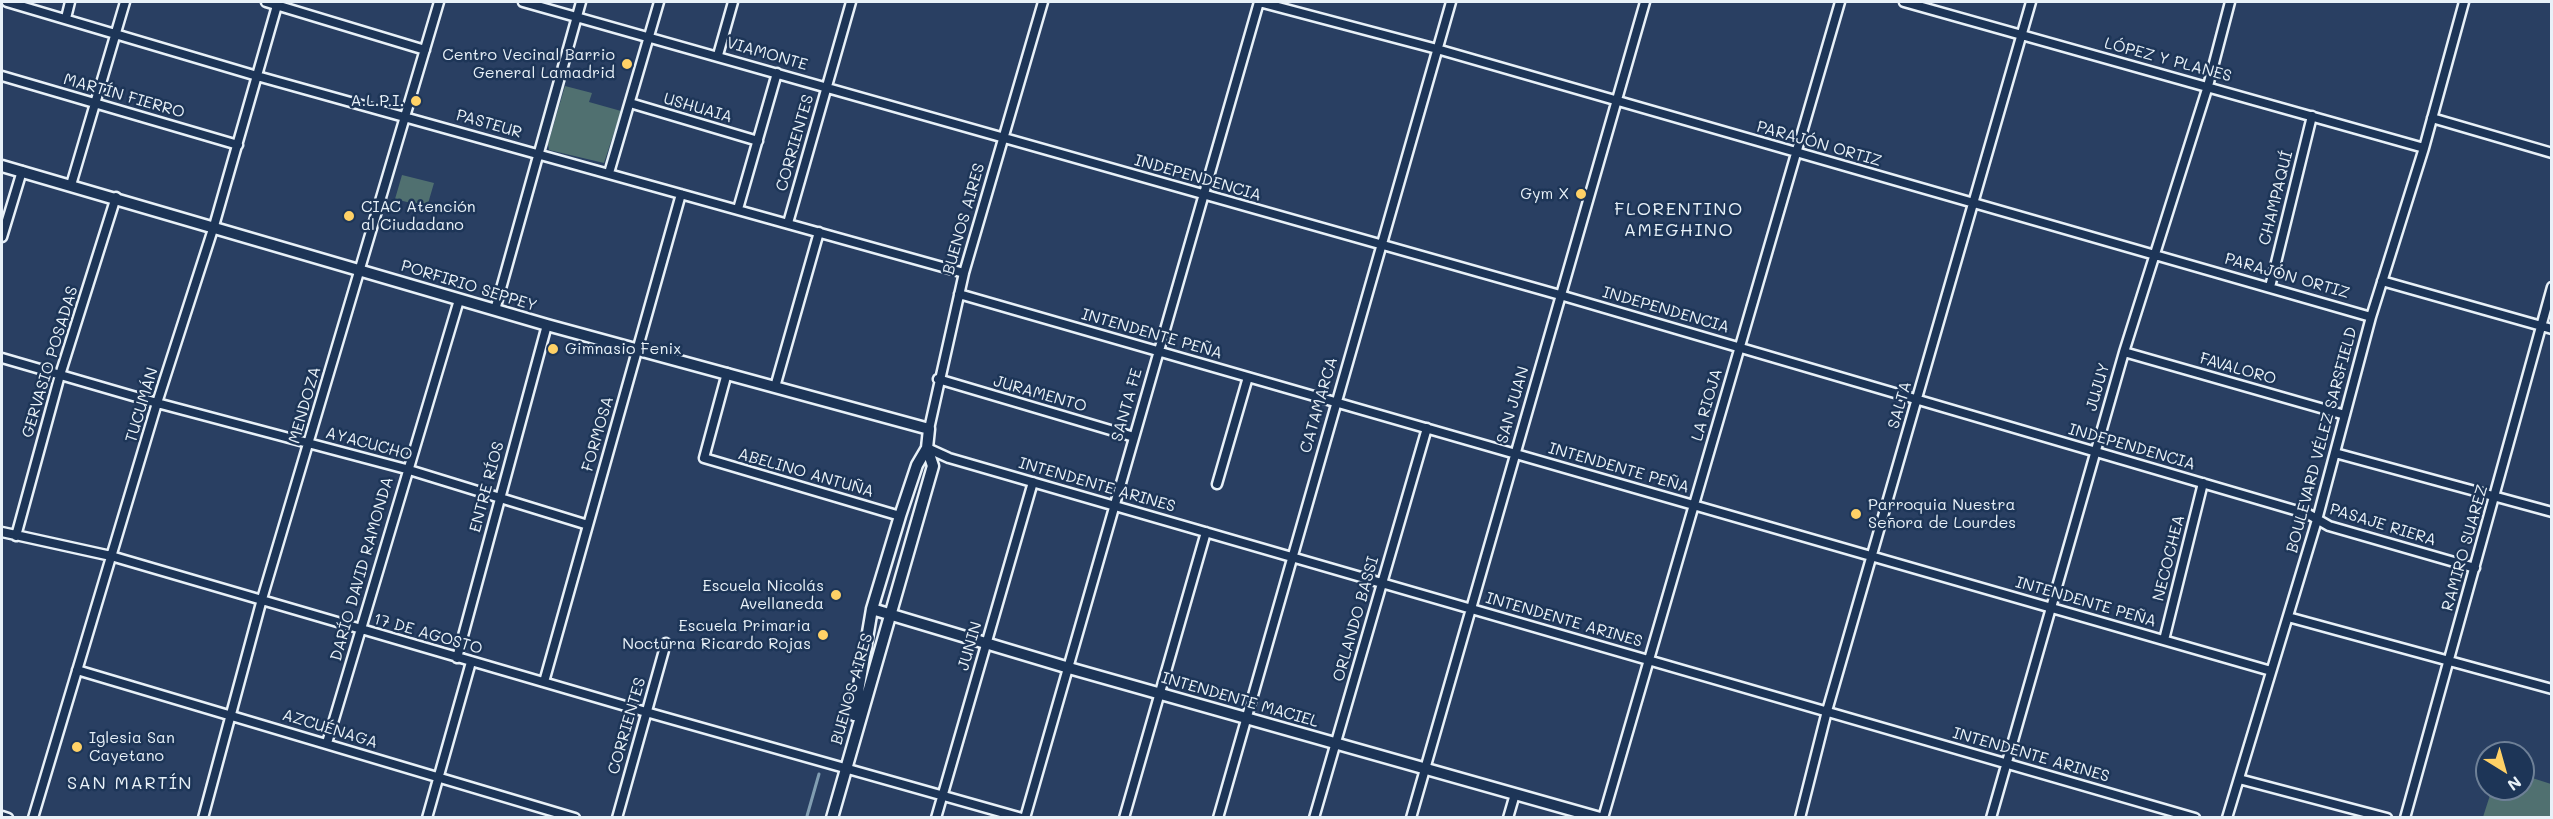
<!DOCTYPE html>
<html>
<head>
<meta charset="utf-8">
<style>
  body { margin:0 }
  #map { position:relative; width:2553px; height:819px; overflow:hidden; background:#293f62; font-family:Mali,sans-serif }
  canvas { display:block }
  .frame { position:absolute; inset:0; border:3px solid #e8f1f8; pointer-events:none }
  .north { position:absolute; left:2475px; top:741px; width:60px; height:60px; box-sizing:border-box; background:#1d3557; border:2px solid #6e8097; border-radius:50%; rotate:143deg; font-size:16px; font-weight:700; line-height:24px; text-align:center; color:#e8f1f8 }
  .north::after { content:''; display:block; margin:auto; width:21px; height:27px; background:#ffd166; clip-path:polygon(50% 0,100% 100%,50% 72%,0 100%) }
</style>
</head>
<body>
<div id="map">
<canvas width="2553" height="819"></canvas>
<div class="frame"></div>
<div class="north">N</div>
</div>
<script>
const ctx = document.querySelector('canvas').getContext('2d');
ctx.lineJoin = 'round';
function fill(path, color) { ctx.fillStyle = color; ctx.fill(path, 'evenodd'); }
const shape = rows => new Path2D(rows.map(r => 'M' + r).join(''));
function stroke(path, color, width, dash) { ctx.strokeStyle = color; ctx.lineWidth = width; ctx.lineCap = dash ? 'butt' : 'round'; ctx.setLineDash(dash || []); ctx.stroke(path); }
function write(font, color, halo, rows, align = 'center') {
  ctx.font = font + ' Mali,sans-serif'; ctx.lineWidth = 5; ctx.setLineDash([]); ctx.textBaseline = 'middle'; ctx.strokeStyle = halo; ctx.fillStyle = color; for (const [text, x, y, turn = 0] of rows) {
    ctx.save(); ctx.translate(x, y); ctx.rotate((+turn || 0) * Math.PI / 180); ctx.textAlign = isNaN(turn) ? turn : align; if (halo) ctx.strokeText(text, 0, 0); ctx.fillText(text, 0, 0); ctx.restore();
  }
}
fill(shape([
  [565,86,592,93,589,102,621,111,604,163,549,150,548,144],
  [402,175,434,183,427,207,395,199],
  [2523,775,2551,784,2551,817,2483,817,2492,789,2523,789]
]), '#507070');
stroke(shape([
  [807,816,819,774]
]), '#819eb2', 3);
const street = shape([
  [7,2,257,76,964,273],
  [266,2,425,50],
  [523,2,1560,295,2308,514,2329,526,2475,568],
  [1259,2,1437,49,2371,317],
  [1904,2,2424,148],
  [66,18,70,2],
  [718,55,733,2],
  [2,76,238,145],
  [630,103,758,141],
  [2432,118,2552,153],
  [609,173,659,2],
  [71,185,125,2],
  [738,209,777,73],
  [788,223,851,2],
  [2,237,22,171],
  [2382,281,2552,329],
  [2270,287,2312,116],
  [959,294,2271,671],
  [495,310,581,2],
  [2124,352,2345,415],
  [2,358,157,403,406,469,588,525],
  [727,373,704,458,900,516],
  [938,379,1134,437],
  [775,387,819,232],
  [929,429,964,273,1043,2],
  [927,448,949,458,2195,818],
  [2335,453,2552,512],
  [1217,484,1248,377],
  [2,532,111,556,646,712,1022,818],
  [16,536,60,375,116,197],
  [2288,617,2552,689],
  [2164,640,2203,483],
  [457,658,547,325],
  [77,670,575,818],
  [544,682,681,194],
  [327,743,459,300],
  [2239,779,2387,818],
  [2,816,8,818],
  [33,818,157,403,214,226,278,2],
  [203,818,262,599,439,2],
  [427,818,471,662],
  [617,818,666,643],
  [936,818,1033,482],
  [1025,818,1259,2],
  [1124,818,1206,532],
  [1218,818,1451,2],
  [1314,818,1427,428],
  [1411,818,1645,2],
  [1508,818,1515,794],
  [1603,818,1840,2],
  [1800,818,1827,711,2031,2],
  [1991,818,2124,352,2208,86,2230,2],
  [2227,818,2317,520,2371,317,2424,148,2464,2],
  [2405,818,2552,287]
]);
const secondary = shape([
  [2,166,547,325,929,429,927,448,933,466,832,818],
  [872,609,1069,668,1600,818],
  [854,715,872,609,900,516,917,465,927,448]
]);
stroke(street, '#e8f1f8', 13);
stroke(secondary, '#e8f1f8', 15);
stroke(street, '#1d3557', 8);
stroke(secondary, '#1d3557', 10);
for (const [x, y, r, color] of [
  [627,64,6,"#ffd166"],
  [416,101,6,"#ffd166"],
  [1581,194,6,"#ffd166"],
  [349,216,6,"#ffd166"],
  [553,349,6,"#ffd166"],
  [1856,514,6,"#ffd166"],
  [836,595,6,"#ffd166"],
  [823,635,6,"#ffd166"],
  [77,747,6,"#ffd166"]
]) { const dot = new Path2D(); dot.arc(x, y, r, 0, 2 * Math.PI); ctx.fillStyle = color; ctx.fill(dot); stroke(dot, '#1d3557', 2); }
write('16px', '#e8f1f8', '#1d3557', [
  ["VIAMONTE",767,54,16],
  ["LÓPEZ Y PLANES",2168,60,15],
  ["MARTÍN FIERRO",124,96,16],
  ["USHUAIA",698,108,16],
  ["PASTEUR",489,124,16],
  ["CORRIENTES",795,143,-74],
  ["PARAJÓN ORTIZ",1819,144,16],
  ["INDEPENDENCIA",1198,178,16],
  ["CHAMPAQUÍ",2276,198,-76],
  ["BUENOS AIRES",964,219,-74],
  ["PARAJÓN ORTIZ",2287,276,16],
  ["PORFIRIO SEPPEY",469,286,17],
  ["INDEPENDENCIA",1666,310,16],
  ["INTENDENTE PEÑA",1152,334,16],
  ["GERVASIO POSADAS",50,362,-73],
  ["FAVALORO",2238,369,16],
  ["JUJUY",2098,387,-74],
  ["JURAMENTO",1040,394,16],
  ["TUCUMÁN",142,405,-73],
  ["MENDOZA",305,405,-74],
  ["SANTA FE",1127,405,-74],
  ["CATAMARCA",1319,405,-74],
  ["SAN JUAN",1513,405,-74],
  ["LA RIOJA",1707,405,-74],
  ["SALTA",1900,405,-74],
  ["FORMOSA",598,434,-74],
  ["BOULEVARD VÉLEZ SARSFIELD",2322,440,-75],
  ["AYACUCHO",369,444,15],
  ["INDEPENDENCIA",2132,447,16],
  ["INTENDENTE PEÑA",1619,468,16],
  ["ABELINO ANTUÑA",806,473,16],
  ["INTENDENTE ARINES",1097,485,16],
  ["ENTRE RÍOS",487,487,-75],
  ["PASAJE RIERA",2383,525,17],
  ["RAMIRO SUAREZ",2465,548,-74],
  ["NECOCHEA",2169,558,-76],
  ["DARÍO DAVID RAMONDA",362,569,-74],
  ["INTENDENTE PEÑA",2086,602,16],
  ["ORLANDO BASSI",1356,619,-74],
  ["INTENDENTE ARINES",1564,620,16],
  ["17 DE AGOSTO",428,634,16],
  ["JUNIN",970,646,-74],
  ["BUENOS AIRES",852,689,-74],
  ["INTENDENTE MACIEL",1240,700,16],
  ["CORRIENTES",627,726,-74],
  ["AZCUÉNAGA",330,729,17],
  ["INTENDENTE ARINES",2031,755,16]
]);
write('16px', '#e8f1f8', '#1d3557', [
  ["Centro Vecinal Barrio",615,55],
  ["General Lamadrid",615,73],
  ["A.L.P.I.",404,101],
  ["Gym X",1569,194],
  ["CIAC Atención",361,207,"left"],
  ["al Ciudadano",361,225,"left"],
  ["Gimnasio Fenix",565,349,"left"],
  ["Parroquia Nuestra",1868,505,"left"],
  ["Señora de Lourdes",1868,523,"left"],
  ["Escuela Nicolás",824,586],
  ["Avellaneda",824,604],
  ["Escuela Primaria",811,626],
  ["Nocturna Ricardo Rojas",811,644],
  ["Iglesia San",89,738,"left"],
  ["Cayetano",89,756,"left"]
], 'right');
ctx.letterSpacing = '1.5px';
write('18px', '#e8f1f8', '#1d3557', [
  ["FLORENTINO",1679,209],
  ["AMEGHINO",1679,230],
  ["SAN MARTÍN",130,783]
]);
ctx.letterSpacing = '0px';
</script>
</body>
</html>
